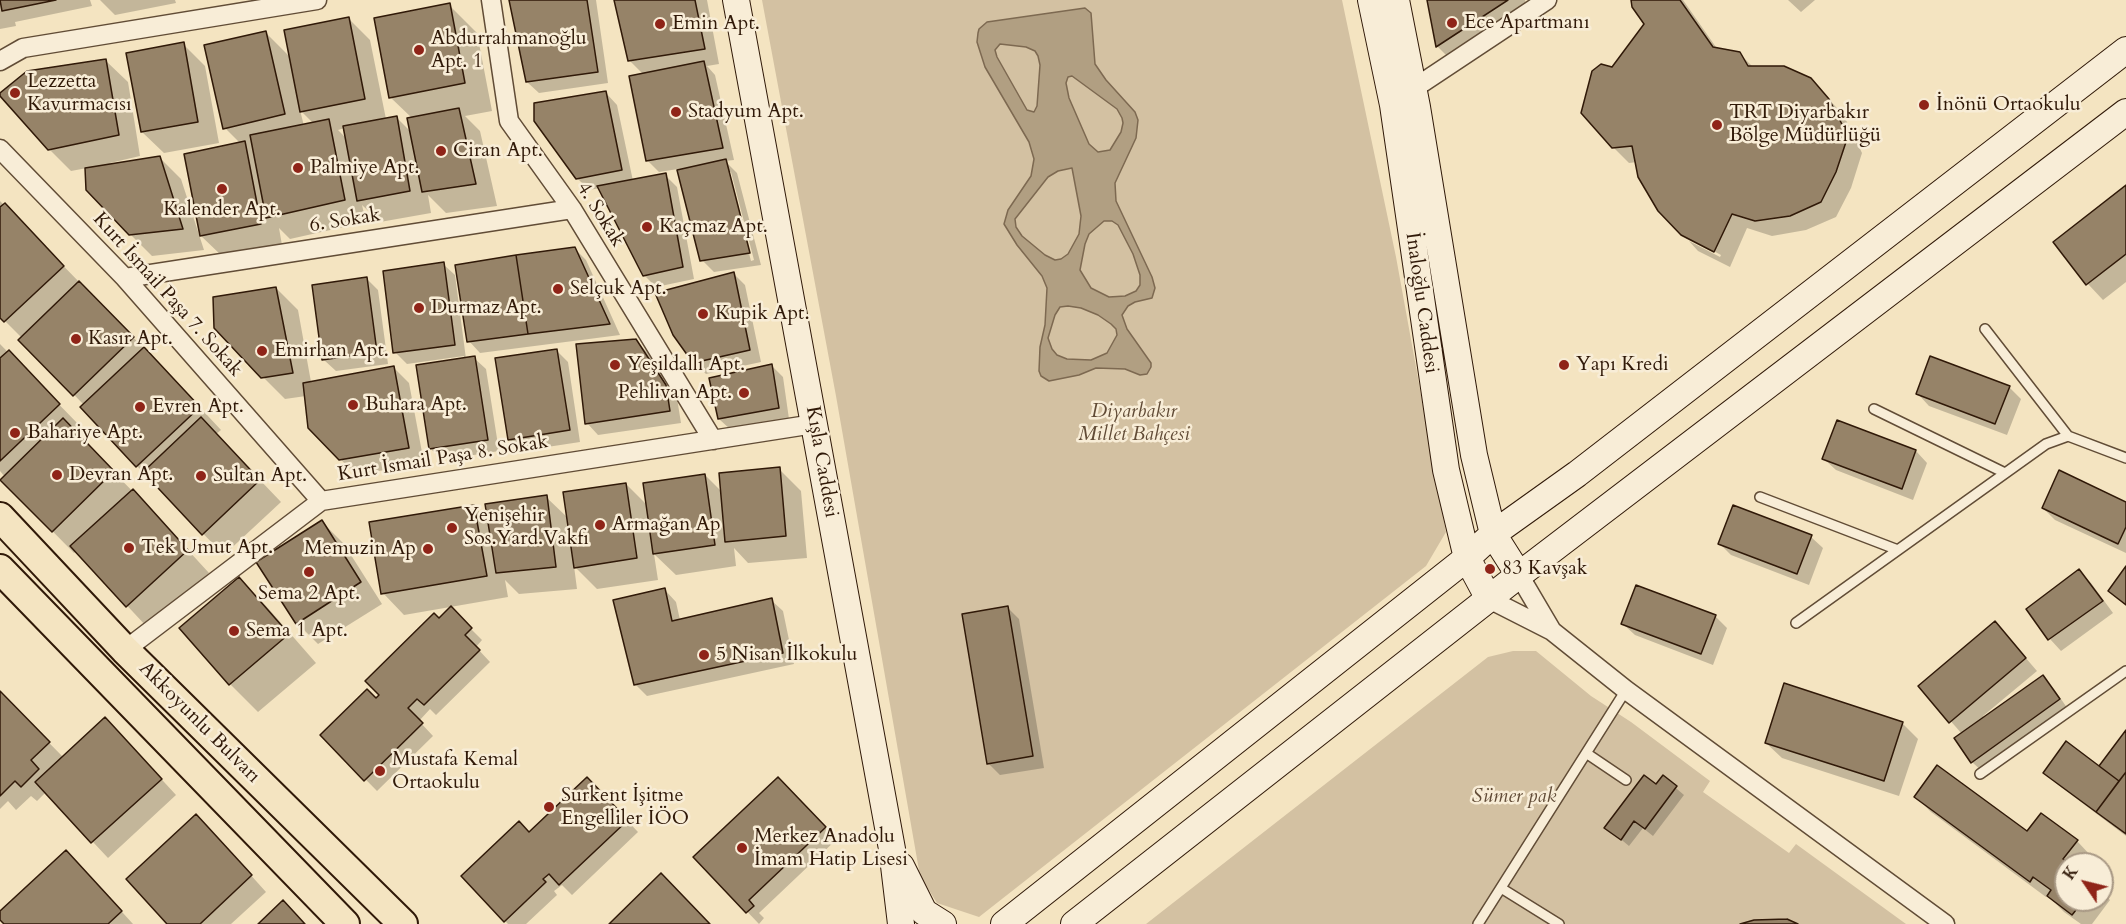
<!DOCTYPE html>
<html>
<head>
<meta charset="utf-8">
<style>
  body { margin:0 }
  #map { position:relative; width:2126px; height:924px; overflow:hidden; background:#f4e4c1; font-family:Cardo,serif }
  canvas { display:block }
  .north { position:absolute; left:2054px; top:852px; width:60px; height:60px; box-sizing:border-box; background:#f8edd7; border:2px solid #a89884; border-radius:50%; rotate:305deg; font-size:16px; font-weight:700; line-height:24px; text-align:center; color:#301908 }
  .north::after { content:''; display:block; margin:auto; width:21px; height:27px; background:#8f2418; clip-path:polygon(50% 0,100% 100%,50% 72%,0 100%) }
</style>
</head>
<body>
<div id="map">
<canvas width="2126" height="924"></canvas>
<div class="north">K</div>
</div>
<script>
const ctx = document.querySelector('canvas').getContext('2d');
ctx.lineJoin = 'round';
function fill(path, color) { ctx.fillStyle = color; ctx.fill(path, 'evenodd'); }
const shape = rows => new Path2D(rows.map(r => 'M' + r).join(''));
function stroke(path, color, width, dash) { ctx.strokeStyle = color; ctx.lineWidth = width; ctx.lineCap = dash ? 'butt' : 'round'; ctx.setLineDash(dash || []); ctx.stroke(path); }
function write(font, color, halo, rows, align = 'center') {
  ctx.font = font + ' Cardo,serif'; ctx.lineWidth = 5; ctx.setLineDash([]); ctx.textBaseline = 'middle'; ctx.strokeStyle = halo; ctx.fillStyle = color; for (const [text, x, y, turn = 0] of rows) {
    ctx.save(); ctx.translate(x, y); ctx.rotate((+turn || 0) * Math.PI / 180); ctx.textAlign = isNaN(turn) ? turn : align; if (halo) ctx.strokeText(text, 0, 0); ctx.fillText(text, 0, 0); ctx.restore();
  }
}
fill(shape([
  [762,0,1342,0,1396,257,1446,532,1426,566,979,917,937,903,920,876,836,396],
  [1513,651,1536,651,1591,696,1631,722,1710,781,1703,792,1789,853,1796,844,1906,924,1146,924,1488,657]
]), '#d3c1a2');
const water = shape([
  [1085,8,1091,13,1095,64,1106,80,1135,112,1138,120,1136,138,1115,183,1116,201,1152,277,1155,288,1152,298,1135,302,1128,306,1122,315,1127,329,1151,363,1151,367,1147,374,1140,375,1125,369,1096,368,1079,375,1049,381,1041,376,1039,371,1040,347,1045,325,1047,288,1042,276,1017,245,1004,224,1008,210,1031,176,1034,159,1029,142,985,67,977,42,978,33,979,29,987,22,1085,8],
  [1000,44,1026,47,1035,51,1038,56,1040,65,1037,106,1034,112,1027,110,997,57,995,50,1000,44],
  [1072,76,1117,109,1122,118,1123,123,1121,132,1110,150,1098,152,1089,144,1069,98,1066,83,1068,77,1072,76],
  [1072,168,1081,216,1079,234,1068,254,1061,259,1055,260,1045,255,1022,236,1016,227,1015,219,1048,177,1058,171,1072,168],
  [1104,221,1112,221,1118,225,1133,254,1140,275,1140,285,1136,291,1125,296,1109,297,1091,288,1080,270,1085,244,1089,234,1104,221],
  [1068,306,1081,308,1098,315,1111,324,1116,329,1117,335,1107,353,1091,360,1067,359,1057,355,1052,349,1048,338,1055,315,1060,307,1068,306]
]);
fill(water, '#b19f82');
stroke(water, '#7d6951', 1.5);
fill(shape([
  [0,0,90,0,92,6,15,22,16,26,0,29],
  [100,0,175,0,176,3,115,15],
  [511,0,596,0,608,83,539,93,527,82],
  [616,0,707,0,719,64,707,66,715,75,734,160,725,161,737,173,761,265,714,272,702,260,678,169,659,172,647,160,644,75,629,60],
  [728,172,731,172,754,260,751,261],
  [1429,0,1525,0,1531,21,1459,68,1437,46],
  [1632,0,1683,0,1718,50,1739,53,1754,68,1826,96,1844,116,1862,153,1851,188,1836,217,1806,230,1772,236,1747,228,1730,267,1698,251,1689,241,1720,257,1721,255,1682,234,1637,162,1629,163,1613,147,1613,69,1646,24],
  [1788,0,1815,0,1801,12],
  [449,5,477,33,492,111,465,116,480,131,497,206,446,213,428,195,431,213,380,222,362,205,366,222,290,239,279,228,282,245,223,257,199,234,241,144,225,128,265,32,291,58,348,18,370,40,386,119,396,117,412,133,412,118,390,97],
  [300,110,313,123,304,126],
  [345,128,347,139,338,130],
  [183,44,205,66,219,143,164,153,142,132],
  [106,61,128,82,140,156,110,163,111,165,159,157,181,179,204,250,152,256,130,234,87,168,71,171,49,149],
  [606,93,617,105,633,181,665,175,677,187,694,279,656,287,644,275,600,188,589,190,577,178],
  [2126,186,2126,282,2103,300,2088,284,2055,242],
  [0,201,166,371,221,430,216,434,281,502,224,555,137,466,84,405,21,340,22,338,0,316],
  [574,248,586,260,620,335,480,353,469,341],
  [443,264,455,275,466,359,474,358,486,369,499,451,442,460,430,448,464,356,407,364,395,352],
  [733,273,745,285,761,362,706,374,694,362],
  [366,278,378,290,388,364,336,371,324,360],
  [276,288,298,310,311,382,393,367,409,383,424,463,356,475,309,427,306,396,285,399,262,376],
  [635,340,647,352,677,398,681,423,598,435,587,423],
  [0,344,81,427,75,433,154,513,209,573,148,628,76,551,74,553,2,480,5,477,0,471],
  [556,350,568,362,580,442,521,451,509,439],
  [771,365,783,377,789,419,731,430,719,419],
  [2009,387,2021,399,2007,435,1929,406,1918,394],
  [1838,422,1916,451,1927,463,1913,500,1836,470,1824,459],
  [779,469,801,491,807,558,748,563,734,548,736,566,676,575,654,554,658,580,597,589,574,566,577,589,519,594,505,580,508,597,404,615,383,593,474,506,489,522,546,497,568,518,626,484,648,506,705,475,723,493],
  [2126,504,2126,553,2055,520,2043,508],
  [322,522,344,544,382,604,318,644,297,623],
  [1811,537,1823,548,1809,585,1731,555,1720,544],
  [2079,571,2091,583,2113,613,2061,651,2050,639,2028,609],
  [239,579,267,607,316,663,258,712,230,684,182,628],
  [665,590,676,602,680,620,771,600,783,611,794,664,647,696,635,684],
  [1008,608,1019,619,1044,768,1000,775,988,763],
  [451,609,482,640,476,647,490,662,436,715,430,709,419,721,433,736,377,791,322,735,376,700,439,621],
  [1715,616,1727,628,1713,665,1635,635,1623,624],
  [2006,635,2037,671,1983,716,1984,718,2042,677,2054,689,2070,712,1984,773,1972,762,1962,734,1920,686],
  [0,693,64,758,120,734,176,795,108,858,46,792,37,801,31,796,16,810,8,801,0,809],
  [1902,723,1918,739,1899,796,1782,758,1766,743],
  [2126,733,2126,836,2057,784,2045,772,2099,768],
  [1663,777,1684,795,1653,836,1643,828,1629,846,1606,827,1656,787],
  [598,790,638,832,572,895,562,885,554,891,557,895,526,924,508,924,463,876],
  [790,790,836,840,759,913,764,918,759,924,695,857],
  [1916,797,2027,833,2077,841,2092,857,2086,864,2066,864,2066,900,2102,900,2102,892,2110,900,2092,924,2081,924,2064,912,2047,895,2046,897,1931,812],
  [211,831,266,892,231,924,169,924],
  [81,867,133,924,6,924,0,918,0,913]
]), '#0003');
const building = shape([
  [0,0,56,0,2,11,0,0],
  [509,0,587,0,598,72,526,82,509,0],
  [614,0,695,0,705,49,628,61,614,0],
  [1427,0,1508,0,1436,47,1427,0],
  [1631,0,1680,0,1713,47,1740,52,1748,66,1784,66,1811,78,1829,99,1848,136,1836,172,1821,202,1790,216,1755,221,1732,214,1714,252,1681,235,1658,211,1638,177,1632,146,1612,148,1581,113,1592,71,1601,64,1612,67,1644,24,1632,7,1631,0],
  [450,3,465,83,389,98,374,18,450,3],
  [349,17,365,99,300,112,284,30,349,17],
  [266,31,285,114,223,129,204,45,266,31],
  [184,42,198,122,141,132,126,53,184,42],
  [106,59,119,135,48,150,0,96,0,93,27,71,106,59],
  [704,61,723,148,646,161,629,76,704,61],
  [606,91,622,170,576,179,534,121,534,103,606,91],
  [459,108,476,184,422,192,407,118,459,108],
  [397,116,410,191,357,201,343,126,397,116],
  [329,119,345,200,266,218,250,135,329,119],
  [245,141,261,224,200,236,184,154,245,141],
  [160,156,183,229,129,235,86,190,85,168,160,156],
  [726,159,750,253,700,261,677,170,726,159],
  [666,173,683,267,643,276,597,186,666,173],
  [2126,185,2126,254,2086,285,2053,242,2126,185],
  [5,203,64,266,4,322,0,318,0,207,5,203],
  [575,247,610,324,528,334,516,255,575,247],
  [516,255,528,334,467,342,455,265,516,255],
  [444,262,455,345,393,353,383,271,444,262],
  [734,272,750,350,693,363,673,335,655,293,734,272],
  [367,277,377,352,322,360,312,285,367,277],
  [79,281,134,337,73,396,18,340,79,281],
  [276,287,293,373,261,378,214,328,213,297,276,287],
  [636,339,666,385,670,411,585,424,576,344,636,339],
  [144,347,200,407,136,467,80,407,144,347],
  [557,349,570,430,508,440,495,358,557,349],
  [9,350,60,404,0,461,0,358,9,350],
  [475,356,488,440,429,449,416,365,475,356],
  [1930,356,2010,386,1995,424,1916,394,1930,356],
  [772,364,779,408,718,419,709,378,772,364],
  [394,366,409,448,339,460,308,428,303,383,394,366],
  [201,417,260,480,202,535,143,472,201,417],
  [63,418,114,471,52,532,0,480,63,418],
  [1837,420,1916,450,1902,489,1822,459,1837,420],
  [780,467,786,536,725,542,719,473,780,467],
  [2059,470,2126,502,2126,527,2118,544,2042,508,2059,470],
  [705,474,715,545,653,554,643,483,705,474],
  [626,483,637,558,574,568,563,492,626,483],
  [133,489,188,550,126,607,70,546,133,489],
  [547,495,556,567,496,573,485,504,547,495],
  [474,505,487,576,381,594,369,522,474,505],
  [1733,505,1812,535,1797,574,1718,544,1733,505],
  [322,520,361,582,296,624,256,562,322,520],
  [2126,566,2126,605,2108,591,2126,566],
  [2079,569,2103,601,2048,640,2026,609,2079,569],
  [239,577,289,634,229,685,179,628,239,577],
  [1636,585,1716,615,1701,654,1621,624,1636,585],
  [665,588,672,621,772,598,783,653,634,685,613,600,665,588],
  [451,606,472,628,465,635,480,650,424,705,417,699,408,708,423,723,364,781,320,735,367,689,376,698,379,695,365,681,434,613,439,618,451,606],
  [1008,606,1033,756,987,764,962,614,1008,606],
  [1995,621,2026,658,1949,723,1918,686,1995,621],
  [2043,675,2060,699,1971,763,1954,738,2043,675],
  [1784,683,1903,722,1884,781,1765,743,1784,683],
  [0,691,50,742,31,760,39,769,21,787,15,781,0,796,0,691],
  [105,717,162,779,91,843,35,782,105,717],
  [2126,730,2126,772,2119,781,2099,766,2126,730],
  [2066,741,2119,781,2096,812,2043,773,2066,741],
  [1937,765,2027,831,2041,813,2078,840,2063,859,2069,864,2066,864,2066,900,2084,900,2072,915,2047,896,2051,890,2033,877,2030,882,1914,797,1937,765],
  [2126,772,2126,834,2096,812,2126,772],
  [1644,775,1656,784,1663,775,1677,786,1645,829,1634,821,1621,840,1604,828,1644,775],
  [587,777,628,820,559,885,549,874,543,879,546,882,504,922,461,876,519,821,529,832,587,777],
  [778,777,826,827,749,900,754,906,746,913,693,857,778,777],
  [196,814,252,875,200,924,167,924,126,879,196,814],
  [66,850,122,911,108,924,4,924,0,920,0,911,66,850],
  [661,873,710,924,609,924,661,873],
  [283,900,305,924,258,924,283,900],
  [1787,919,1798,924,1740,924,1754,920,1787,919]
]);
fill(building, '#968368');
stroke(building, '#301908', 1.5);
const lane = shape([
  [1985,329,2068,436],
  [1874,409,2005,473],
  [1760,497,1898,550],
  [1796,623,2046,444,2068,436,2126,458],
  [1586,753,1626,780],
  [1980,774,2126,671],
  [1501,888,1559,924],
  [1478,924,1626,690]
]);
const street = shape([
  [491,0,509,121,572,209,713,440],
  [0,61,23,48,317,0],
  [1413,89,1547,0],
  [0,149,125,278,321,501],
  [125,278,572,209],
  [1519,575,1552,631,1626,690,1945,924],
  [1489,599,1552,631],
  [125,650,321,501,814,424]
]);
const secondary = shape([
  [736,0,892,849,901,924],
  [1371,0,1393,105,1446,470,1467,558,1489,599],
  [1396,0,1417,107,1474,455,1493,534,1519,575],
  [901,866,924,912,943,924],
  [1004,924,1467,558,1493,534,1577,474,2126,50],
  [1074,924,1519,575,2126,112]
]);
const primary = shape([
  [0,517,125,650,403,924],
  [0,569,345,924]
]);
stroke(lane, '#614c36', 12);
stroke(street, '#614c36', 21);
stroke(secondary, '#301908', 28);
stroke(primary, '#301908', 32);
stroke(lane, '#f8edd7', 9);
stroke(street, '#f8edd7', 18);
stroke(secondary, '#f8edd7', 26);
stroke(primary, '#f4e4c1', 28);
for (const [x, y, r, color] of [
  [1452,23,6,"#8f2418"],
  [660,24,6,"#8f2418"],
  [419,50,6,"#8f2418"],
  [15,93,6,"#8f2418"],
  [1924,105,6,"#8f2418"],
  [676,112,6,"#8f2418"],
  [1717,125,6,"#8f2418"],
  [441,151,6,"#8f2418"],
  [298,168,6,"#8f2418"],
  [222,189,6,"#8f2418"],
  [647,227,6,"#8f2418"],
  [558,289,6,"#8f2418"],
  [419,308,6,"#8f2418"],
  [703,314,6,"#8f2418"],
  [76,339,6,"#8f2418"],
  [262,351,6,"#8f2418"],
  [615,365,6,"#8f2418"],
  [1564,365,6,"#8f2418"],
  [744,393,6,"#8f2418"],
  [353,405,6,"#8f2418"],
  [140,407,6,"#8f2418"],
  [15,433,6,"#8f2418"],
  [57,475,6,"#8f2418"],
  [201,476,6,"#8f2418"],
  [600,525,6,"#8f2418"],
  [452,528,6,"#8f2418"],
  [129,548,6,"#8f2418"],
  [428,549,6,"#8f2418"],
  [1490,569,6,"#8f2418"],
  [309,572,6,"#8f2418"],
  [234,631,6,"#8f2418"],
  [704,655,6,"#8f2418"],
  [380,771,6,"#8f2418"],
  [549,807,6,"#8f2418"],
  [742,848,6,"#8f2418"]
]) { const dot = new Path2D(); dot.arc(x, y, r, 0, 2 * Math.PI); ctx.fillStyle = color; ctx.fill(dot); stroke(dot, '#f8edd7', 2); }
write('20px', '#301908', '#f8edd7', [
  ["Ece Apartmanı",1464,23],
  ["Emin Apt.",672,24],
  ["Abdurrahmanoğlu",431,39],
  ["Apt. 1",431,62],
  ["Lezzetta",27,82],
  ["Kavurmacısı",27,105],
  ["İnönü Ortaokulu",1936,105],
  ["Stadyum Apt.",688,112],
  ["TRT Diyarbakır",1729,113],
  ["Bölge Müdürlüğü",1729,136],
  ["Ciran Apt.",453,151],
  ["Palmiye Apt.",310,168],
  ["Kalender Apt.",222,210,"center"],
  ["Kaçmaz Apt.",659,227],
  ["Selçuk Apt.",570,289],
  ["Durmaz Apt.",431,308],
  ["Kupik Apt.",715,314],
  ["Kasır Apt.",88,339],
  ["Emirhan Apt.",274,351],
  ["Yeşildallı Apt.",627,365],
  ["Yapı Kredi",1576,365],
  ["Pehlivan Apt.",732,393,"right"],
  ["Buhara Apt.",365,405],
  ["Evren Apt.",152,407],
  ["Bahariye Apt.",27,433],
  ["Devran Apt.",69,475],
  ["Sultan Apt.",213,476],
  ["Yenişehir",464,516],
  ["Sos.Yard.Vakfı",464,539],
  ["Armağan Ap",612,525],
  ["Tek Umut Apt.",141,548],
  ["Memuzin Ap",416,549,"right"],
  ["83 Kavşak",1502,569],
  ["Sema 2 Apt.",309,594,"center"],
  ["Sema 1 Apt.",246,631],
  ["5 Nisan İlkokulu",716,655],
  ["Mustafa Kemal",392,760],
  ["Ortaokulu",392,783],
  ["Surkent İşitme",561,796],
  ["Engelliler İÖO",561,819],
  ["Merkez Anadolu",754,837],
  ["İmam Hatip Lisesi",754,860]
], 'left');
write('20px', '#301908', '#f8edd7', [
  ["4. Sokak",600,215,58],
  ["6. Sokak",345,221,-9],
  ["Kurt İsmail Paşa 7. Sokak",167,295,48],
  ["İnaloğlu Caddesi",1421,303,82],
  ["Kurt İsmail Paşa 8. Sokak",443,459,-9],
  ["Kışla Caddesi",821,462,80],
  ["Akkoyunlu Bulvarı",199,723,45]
]);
write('italic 20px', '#614b36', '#f8edd7', [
  ["Diyarbakır",1134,412],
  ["Millet Bahçesi",1134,435],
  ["Sümer pak",1514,797]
]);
</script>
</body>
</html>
